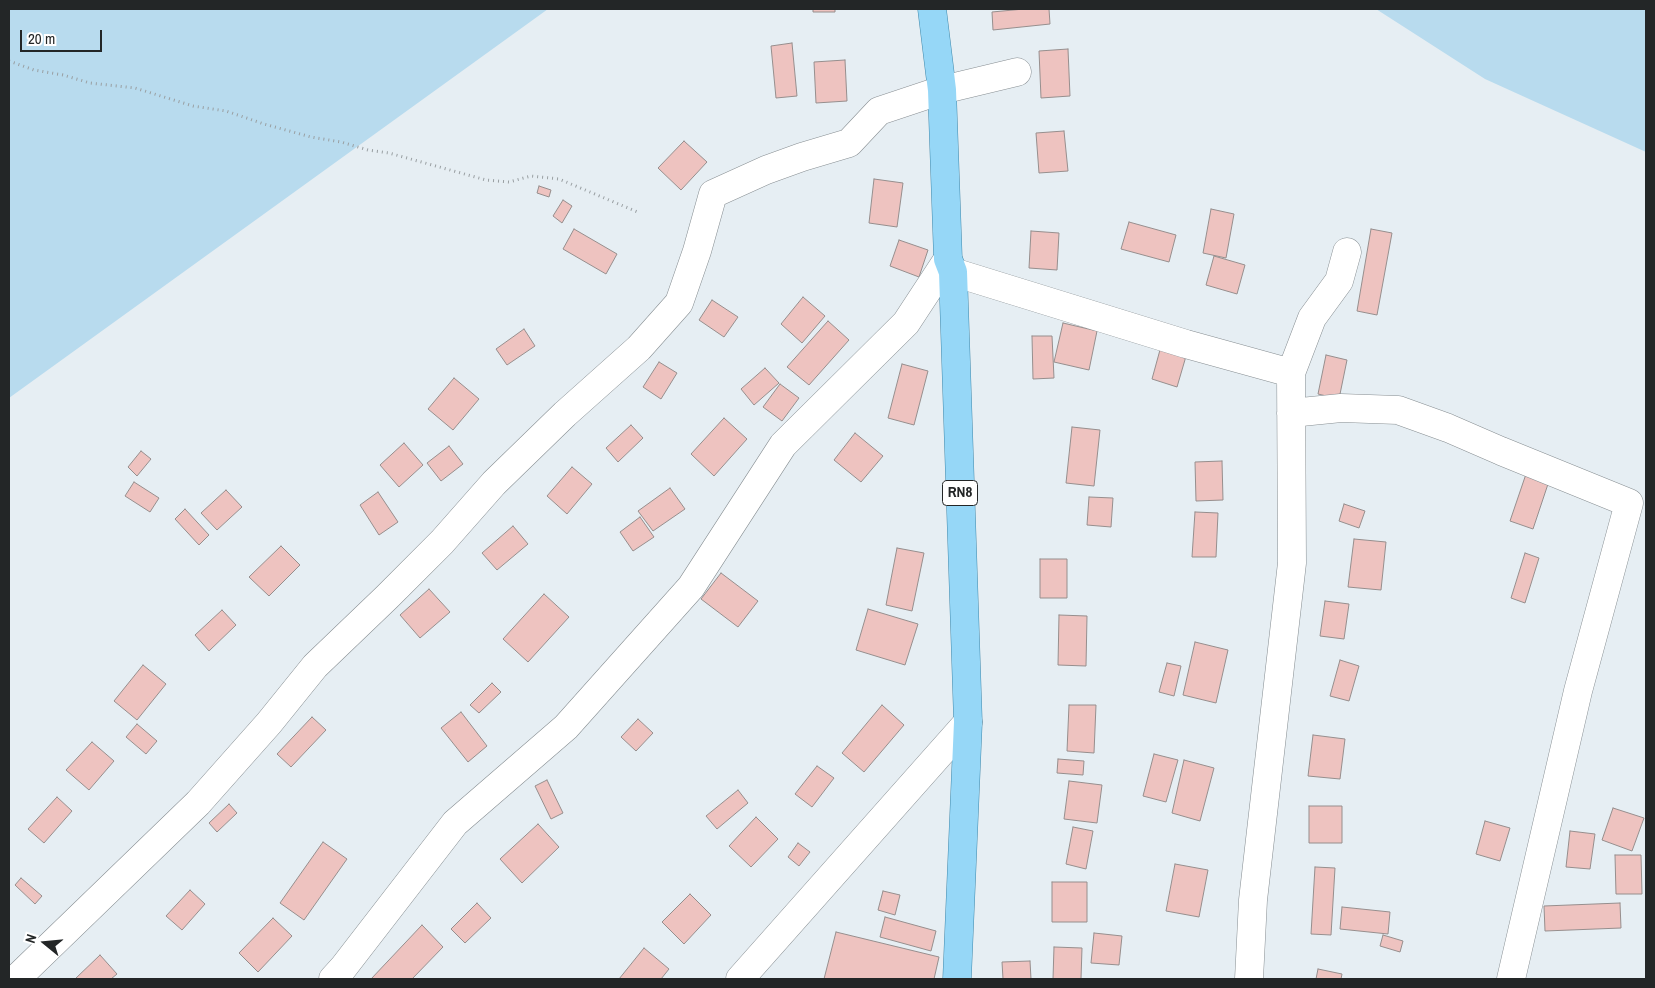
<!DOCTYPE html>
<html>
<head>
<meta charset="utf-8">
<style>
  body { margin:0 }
  #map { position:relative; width:1655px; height:988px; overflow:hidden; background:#e6eef3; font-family:"Archivo Narrow",sans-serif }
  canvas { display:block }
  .frame { position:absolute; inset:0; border:10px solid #232627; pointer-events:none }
  .north { position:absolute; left:20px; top:918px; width:50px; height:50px; -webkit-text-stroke:4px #fff; paint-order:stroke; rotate:287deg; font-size:14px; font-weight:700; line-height:20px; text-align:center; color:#232627 }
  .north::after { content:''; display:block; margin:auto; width:18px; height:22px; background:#232627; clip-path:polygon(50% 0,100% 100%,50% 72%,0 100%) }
  .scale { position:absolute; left:20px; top:30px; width:82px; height:22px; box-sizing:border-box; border:2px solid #232627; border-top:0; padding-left:6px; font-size:15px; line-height:18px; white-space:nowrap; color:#232627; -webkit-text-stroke:4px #fff; paint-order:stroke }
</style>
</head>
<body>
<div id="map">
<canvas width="1655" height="988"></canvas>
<div class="frame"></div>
<div class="north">N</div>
<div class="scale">20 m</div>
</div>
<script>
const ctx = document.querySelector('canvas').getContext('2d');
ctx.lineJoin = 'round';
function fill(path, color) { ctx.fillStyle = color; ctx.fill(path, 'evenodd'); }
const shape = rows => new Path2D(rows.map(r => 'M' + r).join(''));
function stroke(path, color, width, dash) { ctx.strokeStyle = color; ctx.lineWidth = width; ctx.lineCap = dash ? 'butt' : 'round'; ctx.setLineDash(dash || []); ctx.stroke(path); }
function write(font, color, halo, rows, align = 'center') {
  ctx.font = font + ' "Archivo Narrow",sans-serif'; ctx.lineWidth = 5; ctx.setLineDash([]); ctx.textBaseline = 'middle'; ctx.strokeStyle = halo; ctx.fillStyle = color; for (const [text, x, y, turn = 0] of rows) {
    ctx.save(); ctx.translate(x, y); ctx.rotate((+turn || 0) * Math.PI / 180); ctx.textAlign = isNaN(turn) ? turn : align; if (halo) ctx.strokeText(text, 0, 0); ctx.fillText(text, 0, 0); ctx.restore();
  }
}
fill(shape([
  [9,9,548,9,9,398],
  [1376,9,1646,9,1646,152,1485,79]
]), '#b8dbee');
const building = shape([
  [813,9,835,9,835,12,813,12,813,9],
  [1024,9,1049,9,1050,24,993,30,992,12,1024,9],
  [792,43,797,96,776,98,771,46,792,43],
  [1068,49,1070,96,1041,98,1039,51,1068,49],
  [845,60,847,101,816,103,814,62,845,60],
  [1064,131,1068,171,1039,173,1036,133,1064,131],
  [684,141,707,162,681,190,658,168,684,141],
  [874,179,903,183,897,227,869,223,874,179],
  [539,186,551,190,549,197,537,193,539,186],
  [563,200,572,206,562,223,553,216,563,200],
  [1211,209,1234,214,1226,258,1203,253,1211,209],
  [1129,222,1176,235,1169,262,1121,249,1129,222],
  [574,229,617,254,606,274,563,249,574,229],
  [1371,229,1392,233,1377,315,1357,311,1371,229],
  [1031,231,1059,233,1057,270,1029,268,1031,231],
  [899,240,928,250,919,277,890,266,899,240],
  [1214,256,1245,265,1237,294,1206,285,1214,256],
  [803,297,825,316,802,343,781,324,803,297],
  [712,300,738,317,724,337,699,320,712,300],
  [828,321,849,340,809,385,787,367,828,321],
  [1063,323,1097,331,1089,370,1054,362,1063,323],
  [524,329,535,346,507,365,496,349,524,329],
  [1032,336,1052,336,1054,378,1033,379,1032,336],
  [1163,339,1189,346,1177,387,1152,379,1163,339],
  [1326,355,1347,360,1339,399,1318,394,1326,355],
  [659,362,677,373,661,399,643,387,659,362],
  [902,364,928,371,914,425,888,418,902,364],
  [765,368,779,383,754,405,741,389,765,368],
  [454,378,479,399,453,430,428,409,454,378],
  [780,384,799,398,782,421,763,407,780,384],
  [724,418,747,439,714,476,691,454,724,418],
  [631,425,643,438,618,462,606,448,631,425],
  [1072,427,1100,430,1094,486,1066,483,1072,427],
  [855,433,883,456,861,482,834,460,855,433],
  [404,443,423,465,399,487,380,465,404,443],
  [449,446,463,464,441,481,427,463,449,446],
  [141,451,151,459,137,476,128,467,141,451],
  [1222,461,1223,500,1196,501,1195,462,1222,461],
  [572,467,592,484,567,514,547,496,572,467],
  [1526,474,1549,481,1533,529,1510,521,1526,474],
  [134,482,159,498,150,512,125,496,134,482],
  [670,488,685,509,653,531,638,511,670,488],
  [226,490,242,507,217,530,201,513,226,490],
  [378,492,398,522,379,535,360,505,378,492],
  [1089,497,1113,498,1111,527,1087,525,1089,497],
  [1344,504,1365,511,1359,528,1339,521,1344,504],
  [185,509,209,535,199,545,175,519,185,509],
  [1195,512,1218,513,1216,557,1192,557,1195,512],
  [640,517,654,537,633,551,620,532,640,517],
  [513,526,528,544,497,570,482,553,513,526],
  [1354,539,1386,542,1381,590,1348,587,1354,539],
  [281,546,300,565,269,596,249,577,281,546],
  [897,548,924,553,912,611,886,605,897,548],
  [1525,553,1539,558,1525,603,1511,598,1525,553],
  [1040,559,1067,559,1067,598,1040,598,1040,559],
  [721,573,758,601,738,627,701,599,721,573],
  [429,589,450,612,420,638,400,615,429,589],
  [544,594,569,617,528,662,503,639,544,594],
  [1325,601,1349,604,1344,639,1320,636,1325,601],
  [868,609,918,624,905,665,856,650,868,609],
  [222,610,236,625,209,651,195,635,222,610],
  [1059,615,1087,616,1086,666,1058,665,1059,615],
  [1195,642,1228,650,1216,703,1183,695,1195,642],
  [1340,660,1359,666,1349,701,1330,696,1340,660],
  [1167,663,1181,666,1174,696,1159,692,1167,663],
  [143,665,166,684,137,720,114,701,143,665],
  [492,683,501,692,479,713,470,705,492,683],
  [882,705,904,725,864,772,842,753,882,705],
  [1069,705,1096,705,1094,753,1067,751,1069,705],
  [461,712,487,746,468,762,441,728,461,712],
  [312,717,326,730,291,767,277,754,312,717],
  [638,719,653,733,636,751,621,737,638,719],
  [137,724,157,741,146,754,126,737,137,724],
  [1313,735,1345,739,1340,779,1308,776,1313,735],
  [92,742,114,761,89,790,66,770,92,742],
  [1154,754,1178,760,1166,802,1143,796,1154,754],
  [1058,759,1084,761,1083,775,1057,773,1058,759],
  [1184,760,1214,768,1200,821,1172,813,1184,760],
  [817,766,834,778,812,807,795,794,817,766],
  [547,780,563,813,551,819,535,786,547,780],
  [1069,781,1102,785,1097,823,1064,819,1069,781],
  [738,790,748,803,717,829,706,816,738,790],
  [57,797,72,811,44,843,28,829,57,797],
  [229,804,237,813,217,832,209,823,229,804],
  [1309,806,1342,806,1342,843,1309,843,1309,806],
  [1613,808,1644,818,1632,851,1602,840,1613,808],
  [756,817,778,839,751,867,729,846,756,817],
  [1485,821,1510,828,1500,861,1476,854,1485,821],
  [538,824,559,847,522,883,500,859,538,824],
  [1073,827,1093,831,1086,869,1066,864,1073,827],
  [1570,831,1595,834,1590,869,1566,867,1570,831],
  [323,842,347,859,304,920,280,903,323,842],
  [798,843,810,852,799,866,788,857,798,843],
  [1615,855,1641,855,1642,894,1616,894,1615,855],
  [1175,864,1208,870,1199,917,1166,911,1175,864],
  [1315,867,1335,868,1331,935,1311,934,1315,867],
  [21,878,42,896,35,904,15,885,21,878],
  [1052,882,1087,882,1087,922,1052,922,1052,882],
  [190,890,205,904,182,930,166,916,190,890],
  [883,891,900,895,895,915,878,910,883,891],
  [690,894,711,915,684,944,662,922,690,894],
  [477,903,491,918,465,943,451,929,477,903],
  [1620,903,1621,928,1545,931,1544,906,1620,903],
  [1342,907,1390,912,1388,934,1340,929,1342,907],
  [885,917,936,931,931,951,880,937,885,917],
  [273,918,292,936,258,972,239,953,273,918],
  [422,925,443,947,412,979,371,979,422,925],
  [836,932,939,957,934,979,824,979,836,932],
  [1094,933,1122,936,1119,965,1091,963,1094,933],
  [1383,935,1403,941,1400,952,1380,946,1383,935],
  [1054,947,1082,948,1081,979,1053,979,1054,947],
  [644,948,669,969,661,979,619,979,644,948],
  [100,955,117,974,111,979,75,979,100,955],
  [1030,961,1031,979,1003,979,1002,962,1030,961],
  [1318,969,1342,974,1341,979,1316,979,1318,969]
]);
fill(building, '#eec3c0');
stroke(building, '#968e8d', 1);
const street = shape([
  [953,272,1186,344,1291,373,1292,563,1253,900,1249,979],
  [1291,373,1312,318,1339,281,1347,252],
  [1291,413,1341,408,1398,410,1448,428,1501,451,1629,503,1578,691,1511,979],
  [16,979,198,803,269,723,315,666,387,597,442,542,494,483,565,414,639,348,679,303,697,251,713,194,766,170,802,157,849,143,879,111,942,90,1017,72],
  [333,979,343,968,455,823,566,727,691,587,783,445,906,323,948,259],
  [740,979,968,722]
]);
const primary = shape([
  [932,9,942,90,948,259,953,272,968,722,957,979]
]);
stroke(street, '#878e92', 29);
stroke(primary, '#4088aa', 29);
stroke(shape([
  [9,61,34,70,63,75,90,83,135,88,193,106,226,111,264,124,311,137,341,142,368,150,389,153,486,180,509,182,531,176,559,179,640,213]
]), '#999fa2', 3, [1, 4]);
stroke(street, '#fff', 28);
stroke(primary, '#96d7f7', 28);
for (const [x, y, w] of [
  [960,493,35]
]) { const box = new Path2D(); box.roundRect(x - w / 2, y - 12.5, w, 25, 4); ctx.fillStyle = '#fff'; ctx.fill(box); stroke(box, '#232627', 1); }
write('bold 15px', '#232627', null, [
  ["RN8",960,493]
]);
</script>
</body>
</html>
